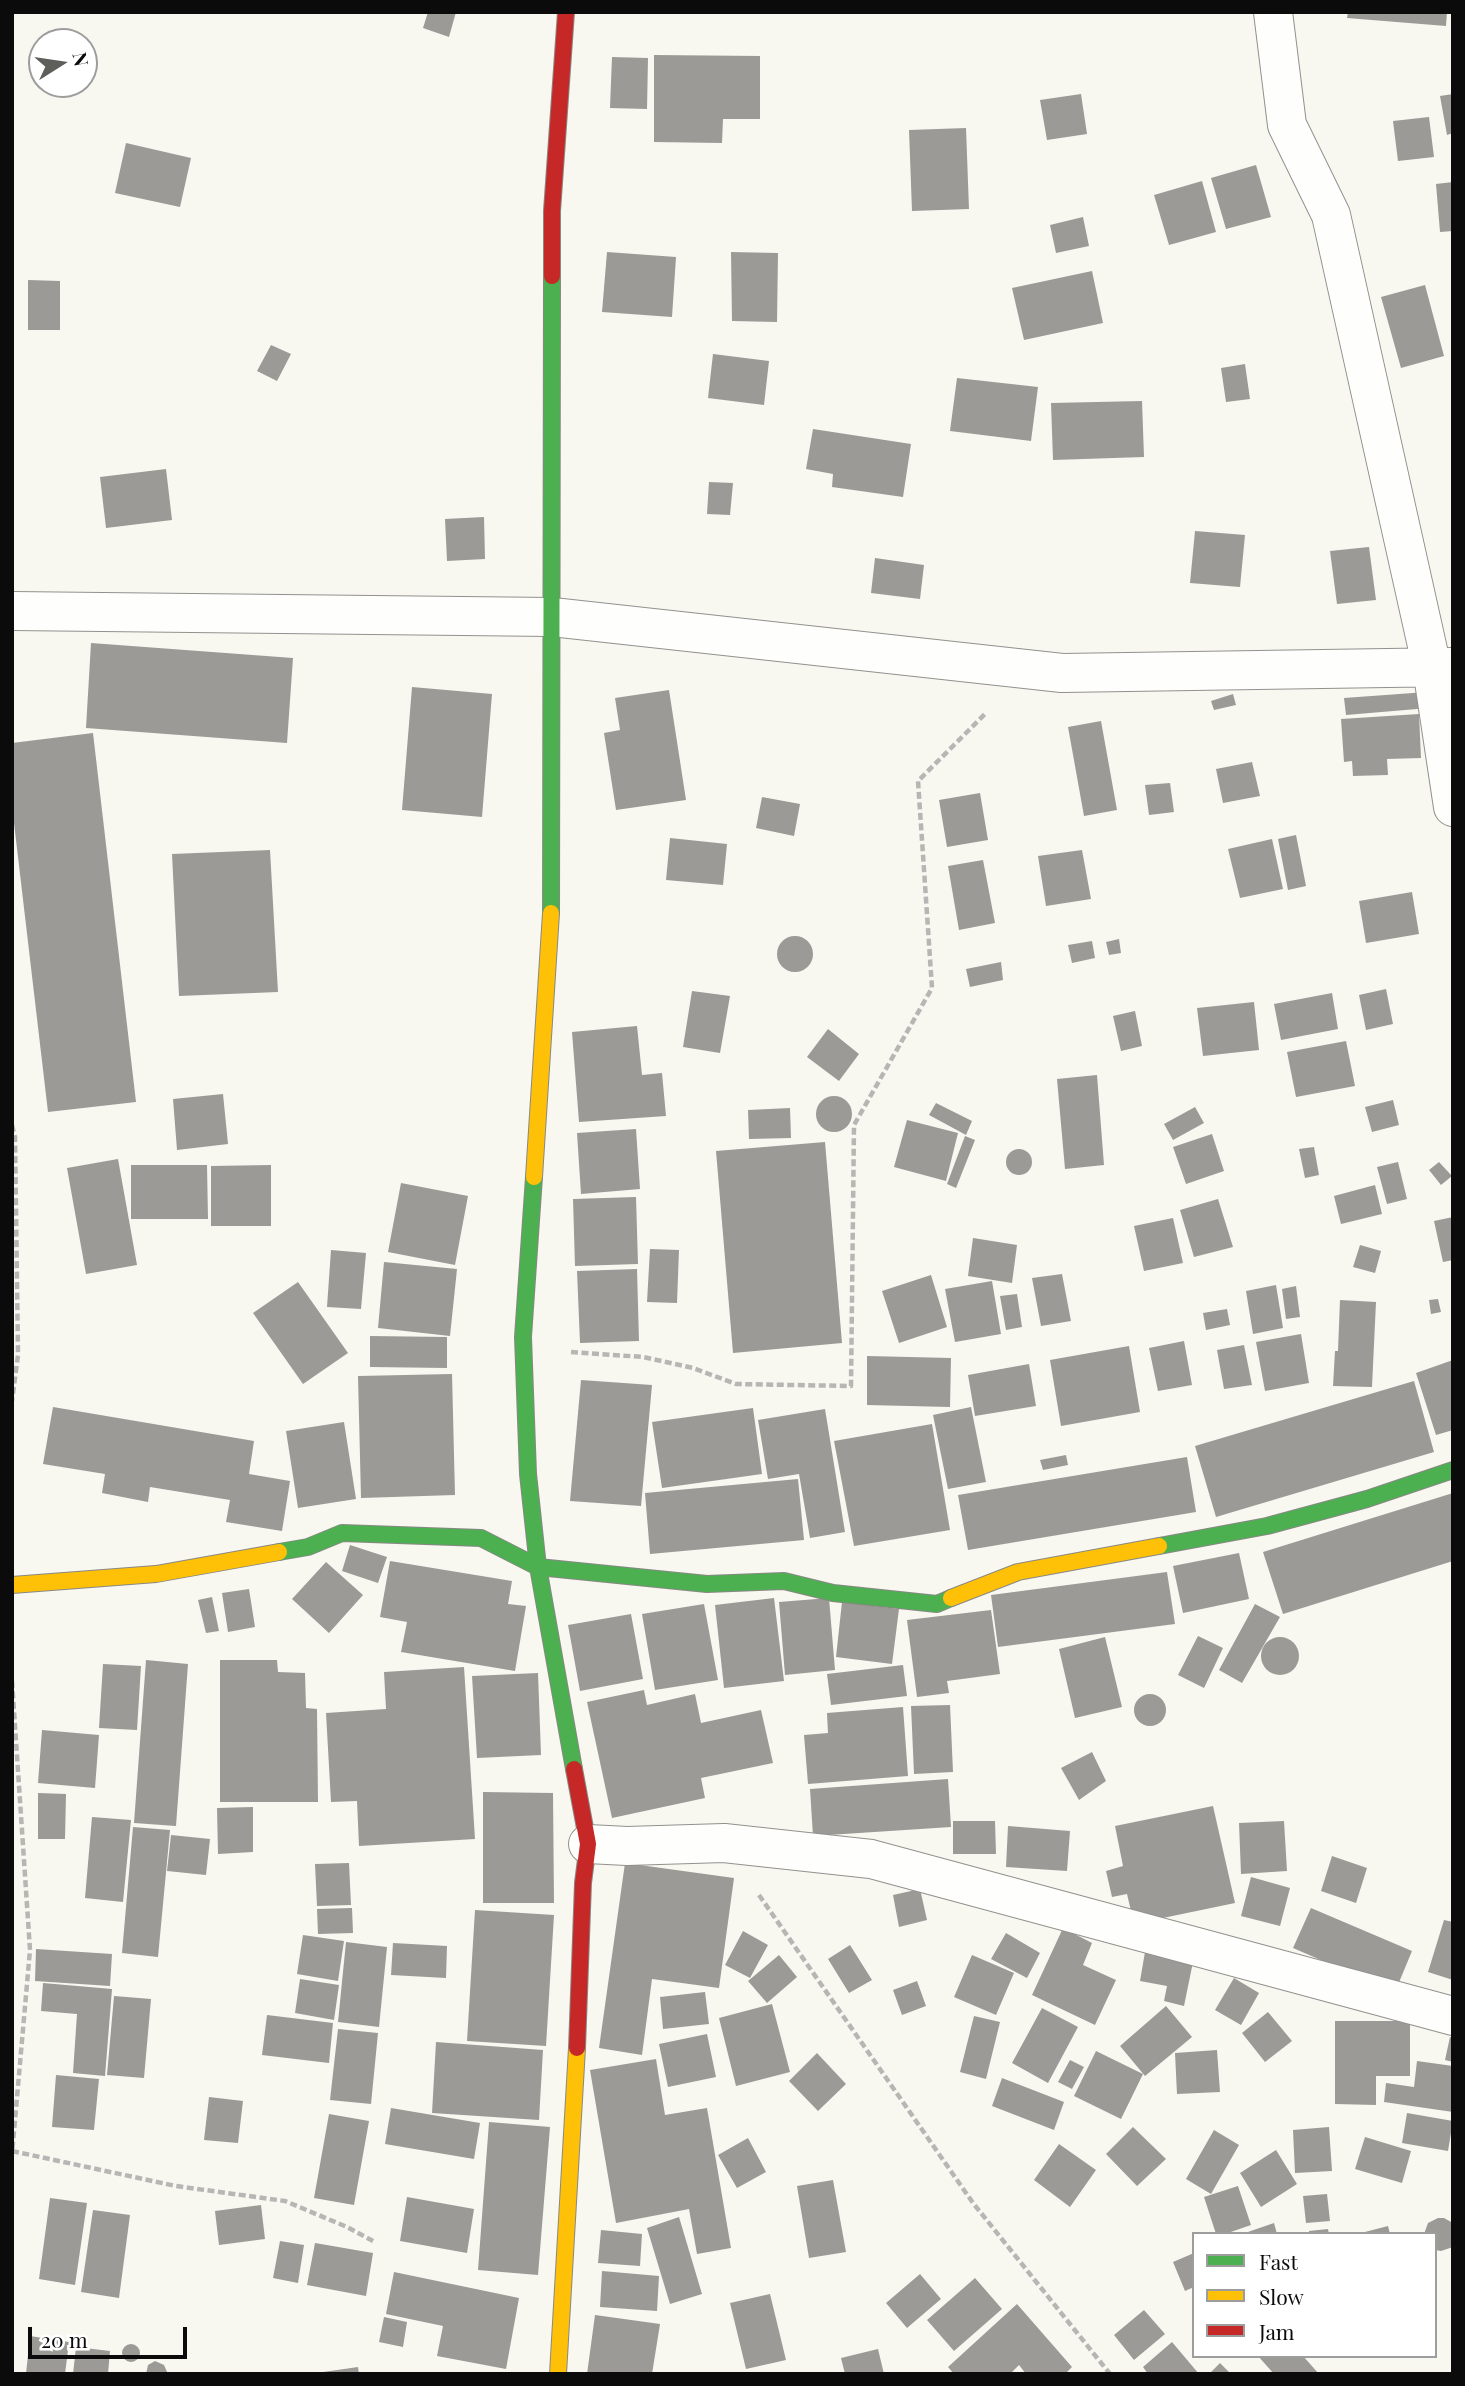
<!DOCTYPE html>
<html>
<head>
<meta charset="utf-8">
<style>
  body { margin:0 }
  #map { position:relative; width:1465px; height:2386px; overflow:hidden; background:#f8f7f0; font-family:"Playfair Display",serif }
  canvas { display:block }
  .frame { position:absolute; inset:0; border:14px solid #0b0b0b; pointer-events:none }
  .legend { position:absolute; left:1192px; top:2232px; width:245px; height:126px; box-sizing:border-box; background:#fff; border:2px solid #9d9d9d; margin:0; padding:9px 12px; list-style:none; font-size:21px; color:#0b0b0b }
  .legend li { display:flex; align-items:center; gap:14px; height:35px }
  .legend b { width:35px; border:2px solid #9d9d9d }
  .north { position:absolute; left:28px; top:28px; width:70px; height:70px; box-sizing:border-box; background:#fff; border:2px solid #9d9d9d; border-radius:50%; rotate:78deg; font-size:19px; font-weight:700; line-height:28px; text-align:center; color:#0b0b0b }
  .north::after { content:''; display:block; margin:auto; width:24px; height:32px; background:#5e5e5b; clip-path:polygon(50% 0,100% 100%,50% 72%,0 100%) }
  .scale { position:absolute; left:28px; top:2327px; width:159px; height:32px; box-sizing:border-box; border:4px solid #0b0b0b; border-top:0; padding-left:9px; font-size:21px; line-height:24px; white-space:nowrap; color:#0b0b0b; -webkit-text-stroke:5px #fff; paint-order:stroke }
</style>
</head>
<body>
<div id="map">
<canvas width="1465" height="2386"></canvas>
<div class="frame"></div>
<ul class="legend">
<li><b style="height:9px;background:#4caf50"></b>Fast</li>
<li><b style="height:9px;background:#ffc107"></b>Slow</li>
<li><b style="height:9px;background:#c62828"></b>Jam</li>
</ul>
<div class="north">N</div>
<div class="scale">20 m</div>
</div>
<script>
const ctx = document.querySelector('canvas').getContext('2d');
ctx.lineJoin = 'round';
function fill(path, color) { ctx.fillStyle = color; ctx.fill(path, 'evenodd'); }
const shape = rows => new Path2D(rows.map(r => 'M' + r).join(''));
function stroke(path, color, width, dash) { ctx.strokeStyle = color; ctx.lineWidth = width; ctx.lineCap = dash ? 'butt' : 'round'; ctx.setLineDash(dash || []); ctx.stroke(path); }
fill(shape([
  [428,12,456,12,449,37,423,28],
  [1348,12,1447,12,1446,26,1347,18],
  [654,55,760,56,760,119,723,119,722,143,654,142],
  [612,57,648,58,647,109,610,108],
  [1081,94,1087,134,1047,140,1040,100],
  [1453,94,1453,133,1447,135,1440,96],
  [1429,117,1434,157,1398,161,1393,121],
  [966,128,969,209,912,211,909,130],
  [126,143,191,158,180,207,115,193],
  [1256,165,1271,217,1226,229,1211,178],
  [1202,181,1216,232,1169,245,1154,195],
  [1453,182,1453,231,1440,232,1436,184],
  [1083,217,1089,246,1056,253,1050,225],
  [607,252,676,257,672,317,602,312],
  [731,252,778,253,777,322,732,321],
  [1092,271,1103,323,1024,340,1012,288],
  [28,280,60,281,60,330,28,330],
  [1425,285,1444,356,1401,368,1381,297],
  [271,345,291,354,277,381,257,371],
  [713,354,769,361,764,405,708,398],
  [1245,364,1250,399,1226,402,1221,368],
  [957,378,1038,387,1031,441,950,431],
  [1142,401,1144,457,1053,460,1051,403],
  [813,429,911,444,903,497,832,487,833,474,806,469],
  [166,469,172,520,106,528,100,477],
  [709,482,733,483,730,515,707,514],
  [484,517,485,559,447,561,445,519],
  [1195,531,1245,535,1240,587,1190,583],
  [1369,547,1376,600,1337,604,1330,551],
  [875,558,924,565,920,599,871,593],
  [91,643,293,658,287,743,86,728],
  [412,687,492,694,482,817,402,810],
  [669,690,686,800,616,810,604,733,620,730,615,698],
  [1427,692,1429,708,1346,715,1344,698],
  [1233,694,1236,705,1214,710,1211,701],
  [1419,714,1421,758,1387,759,1388,775,1353,776,1352,761,1344,762,1341,719],
  [1101,721,1117,810,1084,816,1068,727],
  [93,733,136,1102,48,1112,12,806,12,743],
  [1252,762,1260,796,1223,803,1216,769],
  [1170,783,1174,812,1149,815,1145,785],
  [980,793,988,840,947,847,939,800],
  [762,797,800,804,794,836,756,828],
  [1296,835,1306,886,1288,890,1278,839],
  [670,838,727,844,723,885,666,880],
  [1272,839,1283,889,1240,898,1228,849],
  [270,850,278,992,179,996,172,854],
  [1082,850,1091,899,1046,906,1038,856],
  [983,860,995,923,959,930,948,866],
  [1412,892,1419,934,1366,943,1359,901],
  '777 954a18 18 0 1 1 36 0a18 18 0 1 1-36 0Z',
  [1119,939,1121,953,1109,955,1106,942],
  [1092,941,1095,958,1072,963,1068,945],
  [1001,962,1003,980,970,987,966,969],
  [1386,989,1393,1024,1366,1030,1359,995],
  [692,991,730,996,720,1053,683,1047],
  [1332,993,1338,1029,1281,1040,1274,1004],
  [1254,1002,1259,1050,1203,1056,1197,1008],
  [1135,1011,1142,1046,1121,1051,1113,1016],
  [637,1026,642,1075,662,1073,666,1116,579,1122,572,1032],
  [828,1029,859,1054,839,1081,807,1057],
  [1346,1041,1355,1086,1296,1097,1287,1052],
  [1097,1075,1104,1165,1065,1169,1057,1079],
  [223,1094,228,1144,177,1150,173,1099],
  '816 1114a18 18 0 1 1 36 0a18 18 0 1 1-36 0Z',
  [1393,1100,1399,1125,1372,1132,1365,1107],
  [936,1103,972,1121,966,1135,929,1115],
  [1195,1107,1204,1123,1173,1140,1164,1124],
  [790,1108,791,1138,749,1139,748,1110],
  [907,1120,958,1133,946,1181,894,1167],
  [636,1129,640,1189,581,1194,577,1133],
  [1212,1134,1224,1171,1186,1184,1173,1147],
  [965,1136,975,1140,956,1188,947,1184],
  [825,1142,842,1343,733,1353,716,1151],
  [1314,1147,1319,1175,1305,1178,1299,1149],
  '1006 1162a13 13 0 1 1 26 0a13 13 0 1 1-26 0Z',
  [118,1159,137,1265,86,1274,67,1168],
  [1398,1162,1407,1199,1387,1204,1377,1167],
  [1439,1162,1452,1176,1441,1185,1429,1170],
  [131,1165,207,1165,208,1219,131,1219],
  [271,1165,271,1226,211,1226,211,1166],
  [401,1183,468,1196,455,1265,388,1252],
  [1375,1185,1382,1214,1341,1224,1334,1196],
  [636,1197,638,1264,575,1266,573,1199],
  [1218,1199,1233,1247,1194,1257,1180,1210],
  [1453,1217,1453,1260,1443,1262,1434,1221],
  [1173,1218,1183,1263,1144,1271,1134,1226],
  [973,1238,1017,1245,1012,1283,968,1276],
  [1360,1245,1381,1251,1375,1273,1353,1267],
  [650,1249,679,1250,677,1303,647,1302],
  [331,1250,366,1253,361,1309,327,1307],
  [384,1262,457,1269,450,1336,378,1328],
  [637,1269,639,1341,580,1343,577,1271],
  [1062,1274,1071,1321,1041,1326,1032,1278],
  [931,1275,947,1327,899,1343,882,1291],
  [992,1281,1001,1334,955,1342,945,1289],
  [298,1282,348,1353,303,1384,253,1313],
  [1276,1285,1283,1328,1253,1334,1246,1291],
  [1296,1286,1300,1317,1286,1319,1282,1289],
  [1017,1294,1022,1327,1006,1330,1000,1296],
  [1438,1299,1441,1312,1431,1314,1429,1300],
  [1340,1300,1376,1302,1372,1387,1333,1386,1335,1351,1338,1351],
  [1227,1309,1230,1325,1206,1330,1203,1313],
  [1301,1334,1309,1383,1265,1391,1256,1342],
  [370,1336,447,1337,447,1368,370,1367],
  [1184,1341,1192,1385,1158,1391,1149,1348],
  [1244,1345,1252,1385,1224,1389,1217,1350],
  [1129,1346,1140,1412,1061,1426,1050,1360],
  [867,1356,951,1358,950,1407,867,1405],
  [1453,1360,1453,1430,1436,1435,1416,1373],
  [1029,1364,1036,1406,975,1416,968,1375],
  [452,1374,455,1495,361,1498,358,1376],
  [581,1380,652,1385,641,1506,570,1501],
  [1414,1381,1434,1452,1216,1517,1195,1446],
  [53,1407,254,1441,249,1474,290,1481,282,1531,226,1522,230,1500,150,1487,148,1502,102,1493,105,1474,43,1464],
  [971,1407,986,1482,948,1489,933,1415],
  [753,1408,762,1474,662,1488,652,1422],
  [825,1409,845,1532,810,1538,799,1474,768,1479,758,1420],
  [344,1422,356,1499,298,1508,286,1431],
  [932,1424,950,1530,854,1546,834,1441],
  [1066,1455,1068,1465,1043,1470,1040,1460],
  [1187,1457,1196,1512,968,1550,958,1495],
  [798,1479,804,1540,650,1554,645,1493],
  [1453,1493,1453,1561,1283,1614,1263,1552],
  [350,1545,387,1557,378,1583,342,1571],
  [1239,1553,1249,1599,1183,1613,1173,1566],
  [390,1561,512,1581,508,1604,526,1606,515,1671,401,1652,407,1622,380,1617],
  [326,1562,363,1595,329,1633,292,1599],
  [1167,1572,1175,1624,998,1647,991,1595],
  [249,1589,255,1627,228,1632,222,1593],
  [212,1597,219,1631,206,1633,198,1600],
  [774,1598,784,1681,724,1688,715,1605],
  [829,1598,835,1670,785,1675,779,1602],
  [842,1602,899,1609,892,1664,836,1657],
  [704,1604,718,1680,655,1690,642,1614],
  [1255,1604,1280,1617,1242,1683,1219,1670],
  [991,1610,1000,1674,947,1681,949,1693,917,1697,907,1620],
  [631,1614,643,1679,580,1691,568,1625],
  [1198,1636,1223,1648,1204,1688,1178,1675],
  [1105,1637,1122,1707,1075,1718,1059,1649],
  '1261 1656a19 19 0 1 1 38 0a19 19 0 1 1-38 0Z',
  [146,1660,188,1664,176,1826,134,1823],
  [220,1660,277,1660,278,1672,305,1673,306,1708,317,1709,318,1802,220,1802],
  [103,1664,141,1666,137,1730,99,1728],
  [903,1665,907,1696,831,1705,827,1674],
  [464,1667,475,1839,359,1846,357,1801,331,1802,326,1713,386,1709,384,1672],
  [538,1673,541,1755,477,1758,472,1676],
  [644,1690,647,1705,695,1694,701,1723,761,1710,773,1763,701,1778,705,1798,612,1818,587,1702],
  '1134 1710a16 16 0 1 1 32 0a16 16 0 1 1-32 0Z',
  [950,1705,953,1772,914,1774,911,1706],
  [903,1707,908,1776,808,1784,804,1735,828,1733,827,1713],
  [42,1730,99,1735,95,1788,38,1783],
  [1092,1752,1106,1781,1079,1800,1061,1768],
  [948,1779,951,1827,813,1836,810,1789],
  [483,1792,553,1793,554,1903,483,1903],
  [38,1793,66,1794,65,1839,38,1839],
  [1213,1806,1235,1903,1134,1924,1127,1894,1112,1897,1106,1871,1123,1866,1115,1826],
  [253,1807,253,1852,218,1854,217,1808],
  [92,1817,131,1820,123,1902,85,1898],
  [953,1821,995,1821,996,1854,953,1854],
  [1284,1821,1287,1871,1241,1874,1239,1823],
  [1008,1826,1070,1831,1067,1871,1006,1867],
  [133,1827,170,1830,158,1957,122,1953],
  [171,1835,210,1839,206,1875,167,1871],
  [1332,1856,1367,1868,1356,1903,1321,1891],
  [349,1863,351,1905,317,1906,315,1864],
  [625,1863,734,1878,719,1988,652,1979,642,2055,599,2048],
  [1251,1877,1290,1888,1280,1926,1241,1916],
  [920,1889,927,1920,899,1927,893,1895],
  [352,1908,353,1933,318,1934,317,1909],
  [1311,1908,1412,1951,1395,1992,1293,1948],
  [475,1910,554,1915,546,2046,467,2041],
  [1444,1920,1453,1922,1453,1980,1428,1972],
  [1063,1928,1092,1943,1083,1965,1116,1980,1095,2025,1032,1995],
  [743,1931,768,1945,750,1978,725,1965],
  [1006,1933,1040,1953,1027,1978,991,1959],
  [303,1935,344,1941,338,1981,297,1974],
  [346,1942,387,1947,379,2027,338,2022],
  [393,1943,447,1946,446,1978,391,1975],
  [850,1945,872,1980,849,1993,828,1959],
  [36,1949,112,1954,110,1986,35,1981],
  [1145,1952,1193,1962,1184,2006,1164,2001,1167,1986,1140,1981],
  [779,1955,797,1977,767,2003,748,1981],
  [972,1955,1014,1973,996,2015,954,1997],
  [1234,1978,1259,1993,1241,2025,1215,2010],
  [300,1979,339,1985,334,2020,295,2013],
  [917,1981,926,2006,902,2015,893,1990],
  [43,1983,112,1989,105,2076,73,2073,77,2014,41,2011],
  [705,1992,709,2024,663,2029,660,1997],
  [114,1996,151,1999,144,2078,107,2075],
  [772,2004,790,2072,736,2086,719,2018],
  [1166,2006,1192,2037,1145,2076,1120,2046],
  [1042,2008,1078,2027,1048,2083,1012,2063],
  [1268,2012,1292,2041,1265,2062,1242,2033],
  [267,2015,333,2023,329,2063,262,2055],
  [974,2016,1000,2022,986,2079,960,2072],
  [1335,2021,1410,2021,1410,2076,1376,2076,1376,2105,1335,2104],
  [338,2029,378,2033,371,2104,330,2100],
  [707,2034,716,2077,668,2087,659,2044],
  [1450,2037,1453,2038,1453,2062,1445,2060],
  [436,2042,543,2050,539,2120,432,2113],
  [1217,2050,1220,2092,1177,2094,1175,2053],
  [1096,2051,1143,2074,1121,2119,1074,2096],
  [817,2053,846,2084,818,2111,789,2081],
  [656,2059,665,2115,707,2108,731,2248,697,2254,689,2209,616,2223,590,2070],
  [1070,2060,1084,2067,1072,2089,1058,2082],
  [1417,2061,1453,2066,1453,2112,1384,2102,1386,2083,1414,2087],
  [56,2075,99,2079,94,2130,52,2127],
  [1002,2078,1064,2102,1054,2130,992,2106],
  [209,2097,243,2101,238,2143,204,2140],
  [391,2108,480,2123,474,2159,385,2144],
  [1407,2113,1453,2121,1448,2151,1402,2143],
  [329,2114,369,2121,354,2205,314,2198],
  [489,2122,550,2127,538,2275,478,2270],
  [1133,2127,1166,2159,1137,2186,1106,2154],
  [1329,2127,1332,2171,1295,2173,1293,2130],
  [1214,2130,1239,2145,1211,2194,1186,2179],
  [1365,2137,1411,2151,1402,2183,1355,2169],
  [748,2138,766,2172,737,2188,718,2155],
  [1059,2144,1096,2170,1070,2207,1034,2180],
  [1276,2150,1297,2184,1261,2207,1240,2173],
  [833,2180,846,2252,809,2258,797,2186],
  [1238,2186,1251,2225,1225,2234,1216,2234,1204,2197],
  [1327,2194,1330,2221,1306,2223,1303,2196],
  [407,2197,474,2209,467,2253,400,2241],
  [50,2198,87,2203,75,2285,39,2279],
  [261,2205,265,2239,219,2245,215,2211],
  [93,2210,130,2215,119,2298,81,2292],
  [679,2217,702,2294,670,2304,647,2228],
  [1438,2218,1444,2218,1453,2223,1453,2247,1441,2251,1435,2250,1435,2234,1424,2234,1428,2223],
  [1274,2223,1277,2234,1245,2234,1245,2233],
  [1388,2226,1390,2234,1362,2234,1361,2233],
  [1328,2229,1329,2234,1309,2234,1309,2231],
  [601,2230,642,2234,640,2266,598,2263],
  [280,2241,304,2245,298,2283,273,2278],
  [315,2243,373,2253,366,2296,307,2285],
  [1194,2253,1194,2287,1185,2291,1173,2262],
  [602,2271,659,2276,657,2311,600,2307],
  [394,2272,519,2298,506,2369,437,2356,443,2326,386,2314],
  [920,2274,941,2299,907,2328,886,2303],
  [975,2278,1002,2309,954,2351,927,2320],
  [770,2294,786,2360,746,2369,730,2303],
  [1017,2304,1072,2367,1065,2374,1026,2374,1019,2365,1010,2374,954,2374,948,2367],
  [1144,2310,1165,2334,1134,2360,1114,2335],
  [595,2315,660,2324,652,2374,587,2374],
  [384,2317,407,2322,403,2347,379,2342],
  [30,2336,69,2342,65,2374,26,2374],
  [1172,2342,1199,2374,1148,2374,1143,2367],
  '122 2353a9 9 0 1 1 18 0a9 9 0 1 1-18 0Z',
  [76,2347,110,2351,108,2374,73,2374],
  [878,2349,884,2374,845,2374,841,2358],
  [1258,2356,1303,2356,1319,2374,1274,2374],
  [155,2361,164,2365,168,2374,146,2374,148,2365],
  [1220,2363,1231,2374,1209,2374],
  [358,2367,359,2374,323,2374,323,2372]
]), '#9c9a96');
const street = shape([
  [1273,12,1287,125,1331,215,1432,668,1453,807],
  [12,611,552,617,1062,673,1453,667],
  [588,1844,627,1846,724,1843,871,1859,1453,2016]
]);
const fast = shape([
  [551,913,552,276],
  [534,1177,523,1337,528,1474,538,1567,574,1769],
  [1159,1546,1267,1526,1367,1499,1453,1470],
  [279,1552,308,1547,342,1533,481,1538,538,1567,707,1584,784,1581,833,1593,937,1604,951,1598]
]);
const slow = shape([
  [534,1177,551,913],
  [12,1585,156,1574,279,1552],
  [951,1598,1018,1572,1159,1546],
  [558,2374,577,2048]
]);
const jam = shape([
  [552,276,552,211,566,12],
  [574,1769,588,1844,583,1883,577,2048]
]);
stroke(street, '#92918e', 40);
stroke(fast, '#888885', 18);
stroke(slow, '#888885', 18);
stroke(jam, '#888885', 18);
stroke(shape([
  [12,1125,15,1137,18,1355,12,1401],
  [571,1352,643,1357,693,1368,736,1384,851,1386,854,1125,932,988,918,781,986,713],
  [12,1681,30,1950,12,2154],
  [759,1895,973,2203,1110,2374],
  [12,2151,176,2186,285,2201,347,2227,375,2242]
]), '#b7b6b5', 4.5, [7, 3.5]);
stroke(street, '#fefefd', 38);
stroke(fast, '#4caf50', 16);
stroke(slow, '#ffc107', 16);
stroke(jam, '#c62828', 16);
</script>
</body>
</html>
